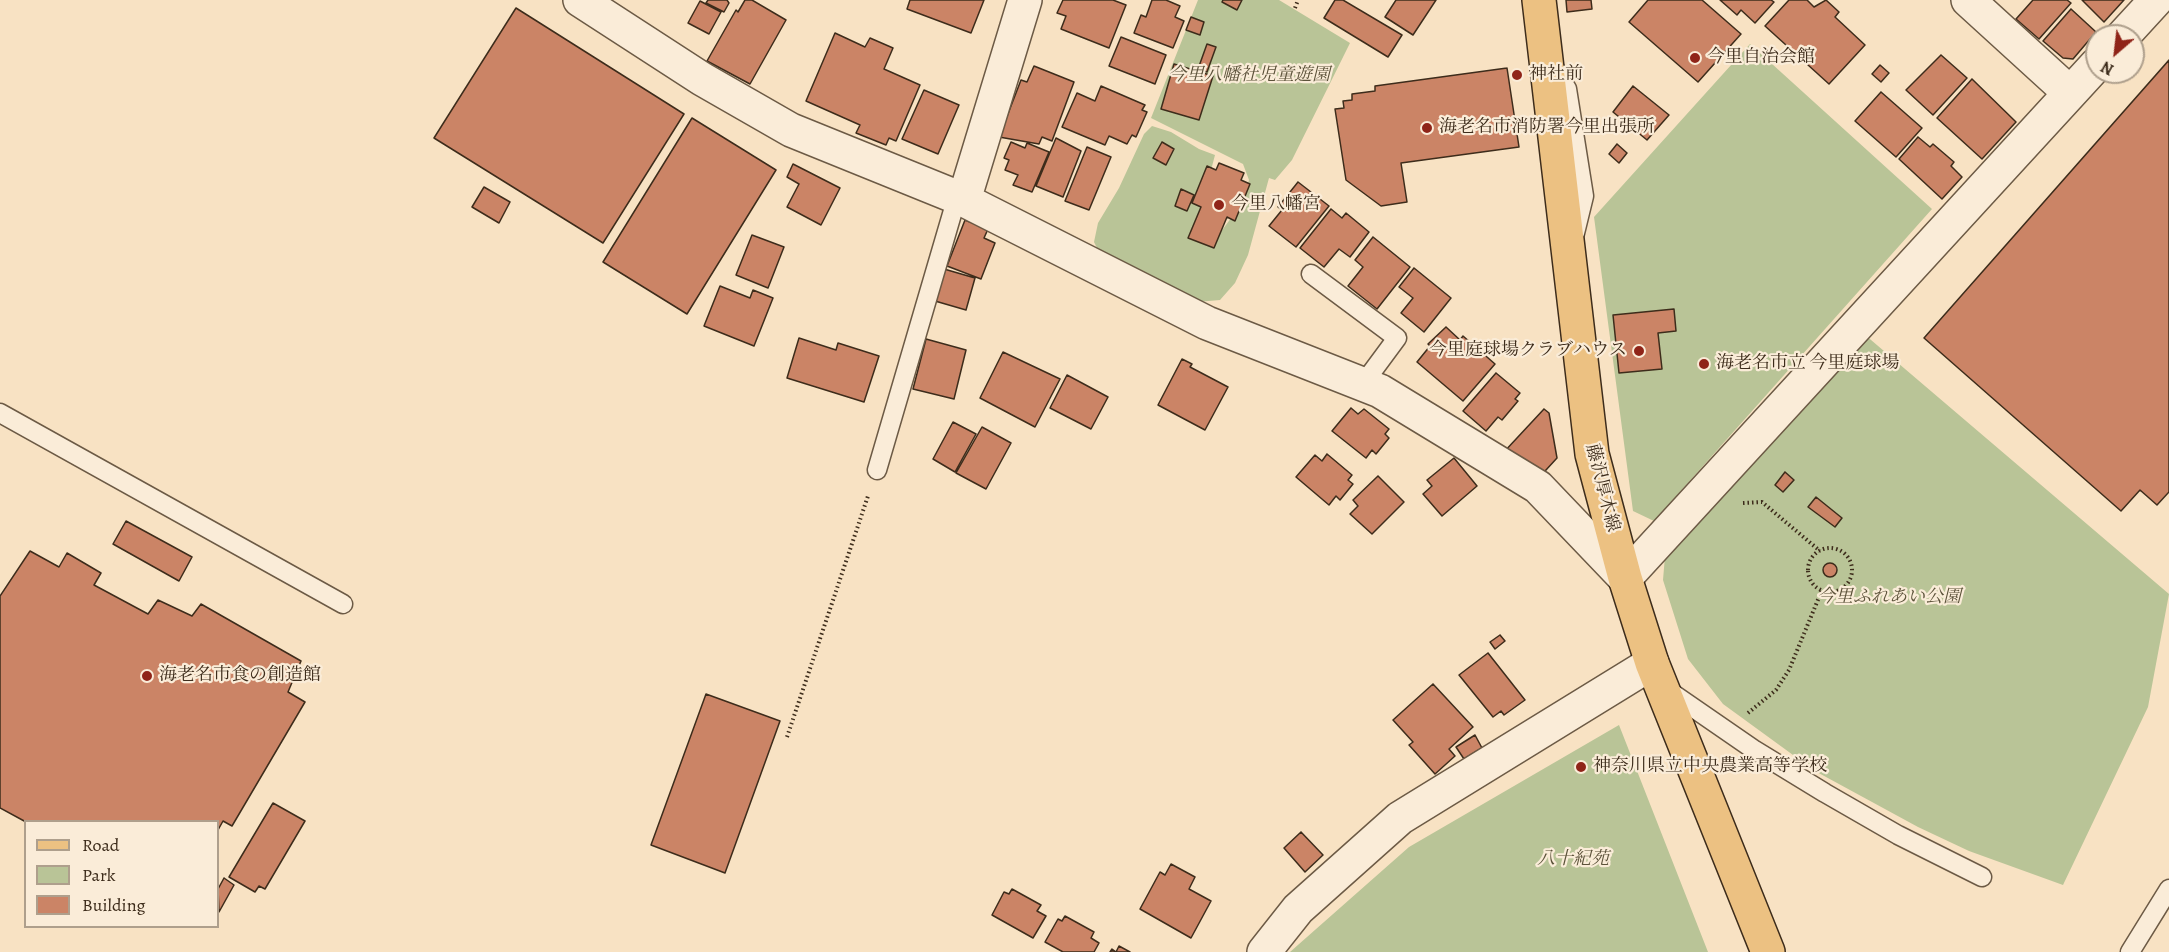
<!DOCTYPE html>
<html>
<head>
<meta charset="utf-8">
<style>
  body { margin:0 }
  #map { position:relative; width:2169px; height:952px; overflow:hidden; background:#f8e2c3; font-family:Alegreya,serif }
  canvas { display:block }
  .legend { position:absolute; left:24px; top:820px; width:195px; height:108px; box-sizing:border-box; background:#faecd8; border:2px solid #ae9f8c; margin:0; padding:8px 10px; list-style:none; font-size:18px; color:#3d2c1b }
  .legend li { display:flex; align-items:center; gap:12px; height:30px }
  .legend b { width:30px; border:2px solid #ae9f8c }
  .north { position:absolute; left:2085px; top:24px; width:60px; height:60px; box-sizing:border-box; background:#faecd8; border:2px solid #ae9f8c; border-radius:50%; rotate:208deg; font-size:16px; font-weight:700; line-height:24px; text-align:center; color:#3d2c1b }
  .north::after { content:''; display:block; margin:auto; width:21px; height:27px; background:#8f2418; clip-path:polygon(50% 0,100% 100%,50% 72%,0 100%) }
</style>
</head>
<body>
<div id="map">
<canvas width="2169" height="952"></canvas>
<ul class="legend">
<li><b style="height:8px;background:#ecc182"></b>Road</li>
<li><b style="height:16px;background:#b9c497"></b>Park</li>
<li><b style="height:16px;background:#cb8466"></b>Building</li>
</ul>
<div class="north">N</div>
</div>
<script>
const ctx = document.querySelector('canvas').getContext('2d');
ctx.lineJoin = 'round';
function fill(path, color) { ctx.fillStyle = color; ctx.fill(path, 'evenodd'); }
const shape = rows => new Path2D(rows.map(r => 'M' + r).join(''));
function stroke(path, color, width, dash) { ctx.strokeStyle = color; ctx.lineWidth = width; ctx.lineCap = dash ? 'butt' : 'round'; ctx.setLineDash(dash || []); ctx.stroke(path); }
function write(font, color, halo, rows, align = 'center') {
  ctx.font = font + ' Alegreya,"Noto Serif JP",serif'; ctx.lineWidth = 4.5; ctx.setLineDash([]); ctx.textBaseline = 'middle'; ctx.strokeStyle = halo; ctx.fillStyle = color; for (const [text, x, y, turn = 0] of rows) {
    ctx.save(); ctx.translate(x, y); ctx.rotate((+turn || 0) * Math.PI / 180); ctx.textAlign = isNaN(turn) ? turn : align; if (halo) ctx.strokeText(text, 0, 0); ctx.fillText(text, 0, 0); ctx.restore();
  }
}
fill(shape([
  [1198,0,1279,0,1350,43,1292,160,1275,180,1269,178,1248,255,1235,283,1220,300,1197,302,1102,258,1094,242,1098,223,1119,188,1144,134,1152,126,1171,132,1199,149,1215,155,1210,174,1217,237,1243,202,1249,180,1243,164,1151,118],
  [1750,44,1932,209,1654,521,1633,511,1594,217],
  [1864,334,2169,594,2148,707,2063,885,1969,851,1918,827,1815,771,1723,704,1688,659,1663,580,1665,556],
  [1619,725,1708,952,1290,952,1409,847]
]), '#b9c497');
const building = shape([
  [708,0,727,0,729,3,724,12,706,3,708,0],
  [745,0,752,0,786,20,750,84,707,61,736,10,738,12,745,0],
  [910,0,984,0,971,33,907,9,910,0],
  [1063,0,1113,0,1126,5,1109,48,1061,29,1066,16,1057,13,1063,0],
  [1152,0,1166,0,1180,6,1175,17,1184,21,1173,48,1134,33,1141,15,1146,17,1152,0],
  [1223,0,1242,0,1237,10,1222,2,1223,0],
  [1335,0,1343,0,1402,35,1388,57,1324,18,1335,0],
  [1396,0,1436,0,1413,35,1385,17,1396,0],
  [1566,0,1591,0,1592,9,1567,12,1566,0],
  [1648,0,1702,0,1741,34,1698,82,1629,22,1648,0],
  [1720,0,1771,0,1774,2,1755,23,1741,10,1737,15,1720,0],
  [1789,0,1807,0,1814,7,1826,0,1839,12,1835,17,1865,45,1829,84,1765,26,1789,0],
  [2033,0,2067,0,2071,3,2039,39,2016,19,2033,0],
  [2082,0,2124,0,2104,22,2082,0],
  [700,1,721,12,709,34,688,23,700,1],
  [516,8,684,114,603,243,434,138,516,8],
  [2071,9,2096,32,2073,59,2063,58,2043,41,2071,9],
  [1191,17,1204,22,1200,35,1186,30,1191,17],
  [835,33,865,47,870,38,893,48,884,69,920,85,896,141,889,138,886,145,856,133,860,125,806,101,835,33],
  [1121,37,1166,55,1155,84,1109,66,1121,37],
  [1207,44,1216,47,1207,72,1198,69,1207,44],
  [1941,55,1967,78,1933,115,1906,90,1941,55],
  [2169,60,2169,492,2157,505,2140,490,2121,511,1924,338,2169,60],
  [1174,64,1213,76,1199,120,1161,109,1174,64],
  [1880,65,1889,73,1881,82,1872,74,1880,65],
  [1034,66,1074,82,1052,141,1042,137,1039,144,999,137,1021,80,1027,82,1034,66],
  [1507,68,1519,147,1401,163,1407,202,1381,206,1346,180,1335,109,1344,108,1343,101,1352,100,1352,94,1375,91,1375,86,1507,68],
  [1972,79,2016,122,1982,159,1937,118,1972,79],
  [1101,86,1145,105,1142,110,1147,112,1136,137,1132,135,1127,144,1109,136,1105,145,1062,127,1077,93,1095,101,1101,86],
  [1633,86,1669,115,1647,140,1613,112,1633,86],
  [924,90,959,105,938,154,902,139,924,90],
  [1881,92,1922,128,1896,157,1855,121,1881,92],
  [692,118,776,170,687,314,603,262,692,118],
  [1918,137,1930,147,1933,144,1954,162,1951,166,1962,177,1942,199,1899,159,1918,137],
  [1056,138,1081,151,1063,197,1036,186,1056,138],
  [1011,142,1025,148,1027,143,1049,152,1032,192,1013,185,1018,175,1005,170,1009,160,1004,158,1011,142],
  [1162,142,1174,149,1166,165,1153,158,1162,142],
  [1617,144,1627,153,1619,163,1609,154,1617,144],
  [1087,147,1111,157,1089,210,1065,201,1087,147],
  [1219,163,1244,173,1241,180,1250,184,1235,221,1227,217,1214,248,1188,238,1201,207,1192,203,1207,166,1216,170,1219,163],
  [793,164,840,188,821,225,787,207,799,184,787,177,793,164],
  [1298,182,1329,206,1296,247,1269,226,1282,210,1278,207,1298,182],
  [484,187,510,202,499,223,472,207,484,187],
  [1181,189,1194,195,1187,211,1175,206,1181,189],
  [1331,209,1342,218,1346,213,1369,232,1350,257,1339,249,1324,267,1300,248,1331,209],
  [965,220,988,229,984,238,995,243,981,279,947,266,965,220],
  [752,235,784,247,768,288,736,275,752,235],
  [1373,237,1410,267,1377,309,1348,286,1363,267,1355,260,1373,237],
  [1414,268,1451,298,1424,332,1401,313,1413,298,1399,287,1414,268],
  [944,269,975,278,966,310,935,301,944,269],
  [720,286,750,298,753,290,773,298,754,346,704,326,720,286],
  [1674,309,1676,331,1658,333,1662,369,1619,373,1613,315,1674,309],
  [1446,327,1460,340,1463,336,1495,364,1463,401,1417,362,1430,346,1428,344,1446,327],
  [799,338,836,350,838,343,879,356,864,402,787,378,799,338],
  [926,339,966,350,954,399,913,389,926,339],
  [1003,352,1060,379,1035,427,980,398,1003,352],
  [1182,359,1192,364,1190,367,1228,387,1205,430,1158,405,1182,359],
  [1496,373,1520,393,1515,399,1518,401,1502,420,1498,417,1486,431,1463,411,1496,373],
  [1067,375,1108,397,1091,429,1050,408,1067,375],
  [1351,408,1358,414,1364,409,1389,429,1385,434,1389,438,1376,454,1372,450,1366,458,1332,431,1351,408],
  [1544,409,1549,413,1557,458,1535,482,1503,453,1544,409],
  [953,422,976,434,955,472,933,459,953,422],
  [982,427,1011,443,986,489,956,473,982,427],
  [1327,454,1352,475,1348,480,1353,484,1340,500,1336,496,1329,505,1296,477,1315,455,1322,461,1327,454],
  [1454,458,1477,486,1442,516,1423,494,1432,486,1427,480,1454,458],
  [1785,472,1794,480,1783,492,1775,485,1785,472],
  [1378,476,1404,502,1372,534,1350,514,1358,506,1353,500,1378,476],
  [1816,497,1842,518,1835,527,1808,507,1816,497],
  [126,521,192,557,179,581,113,544,126,521],
  [30,551,59,567,67,553,101,573,94,585,148,614,158,600,192,616,201,604,301,661,288,692,305,702,232,826,223,821,218,830,218,822,26,822,0,808,0,596,30,551],
  '1823 570a7 7 0 1 1 14 0a7 7 0 1 1-14 0Z',
  [1500,635,1505,641,1495,649,1490,642,1500,635],
  [1488,653,1525,700,1504,715,1501,711,1493,717,1459,675,1488,653],
  [1433,684,1473,727,1449,749,1455,756,1435,774,1409,745,1413,742,1393,720,1433,684],
  [706,694,780,721,725,873,651,845,706,694],
  [1475,735,1482,748,1464,759,1456,747,1475,735],
  [273,803,305,821,265,889,259,886,255,892,229,877,273,803],
  [1301,832,1323,855,1305,872,1284,848,1301,832],
  [1171,864,1195,877,1189,889,1211,901,1191,938,1140,909,1160,872,1165,875,1171,864],
  [224,878,234,885,219,912,218,889,224,878],
  [1012,889,1041,905,1037,911,1046,916,1033,938,992,915,1004,892,1009,894,1012,889],
  [1065,916,1094,932,1091,938,1099,943,1094,952,1063,952,1045,942,1058,919,1062,921,1065,916],
  [1119,946,1130,952,1110,952,1112,949,1116,952,1119,946]
]);
fill(building, '#cb8466');
stroke(building, '#3d2c1b', 1.5);
const service = shape([
  [1553,66,1567,89,1584,196,1575,233],
  [1311,274,1397,338,1363,384],
  [0,413,343,604],
  [877,470,957,197],
  [1666,689,1753,749,1825,793,1898,835,1982,877],
  [2130,952,2169,889]
]);
const minor = shape([
  [580,0,702,79,791,130,964,200,1207,323,1380,391,1538,487,1625,578,2097,64],
  [1968,0,2070,93],
  [2123,36,2156,0],
  [964,200,1025,0],
  [1264,952,1298,909,1400,818,1652,663]
]);
const primary = shape([
  [1539,0,1592,454,1625,578,1652,663,1768,952]
]);
stroke(service, '#6c5a45', 21);
stroke(minor, '#6c5a45', 36);
stroke(primary, '#3d2c1b', 36);
stroke(shape([
  [1295,8,1298,0],
  [1743,503,1762,502,1820,551],
  '1808 570a22 22 0 1 1 44 0a22 22 0 1 1-44 0Z',
  [1748,713,1776,690,1789,670,1822,590],
  [787,737,868,496]
]), '#3d2c1b', 4, [1.5, 3]);
stroke(service, '#faecd8', 18);
stroke(minor, '#faecd8', 33);
stroke(primary, '#ecc182', 33);
for (const [x, y, r, color] of [
  [1695,58,6,"#8f2418"],
  [1517,75,6,"#8f2418"],
  [1427,128,6,"#8f2418"],
  [1219,205,6,"#8f2418"],
  [1639,351,6,"#8f2418"],
  [1704,364,6,"#8f2418"],
  [147,676,6,"#8f2418"],
  [1581,767,6,"#8f2418"]
]) { const dot = new Path2D(); dot.arc(x, y, r, 0, 2 * Math.PI); ctx.fillStyle = color; ctx.fill(dot); stroke(dot, '#faecd8', 2); }
write('18px', '#3d2c1b', '#faecd8', [
  ["今里自治会館",1707,58],
  ["神社前",1529,75],
  ["海老名市消防署今里出張所",1439,128],
  ["今里八幡宮",1231,205],
  ["今里庭球場クラブハウス",1627,351,"right"],
  ["海老名市立 今里庭球場",1716,364],
  ["海老名市食の創造館",159,676],
  ["神奈川県立中央農業高等学校",1593,767]
], 'left');
write('italic 18px', '#5c523a', '#faecd8', [
  ["今里八幡社児童遊園",1249,76],
  ["今里ふれあい公園",1889,598],
  ["八十紀苑",1573,860]
]);
write('18px', '#3d2c1b', '#faecd8', [
  ["藤沢厚木線",1602,488,76]
]);
</script>
</body>
</html>
